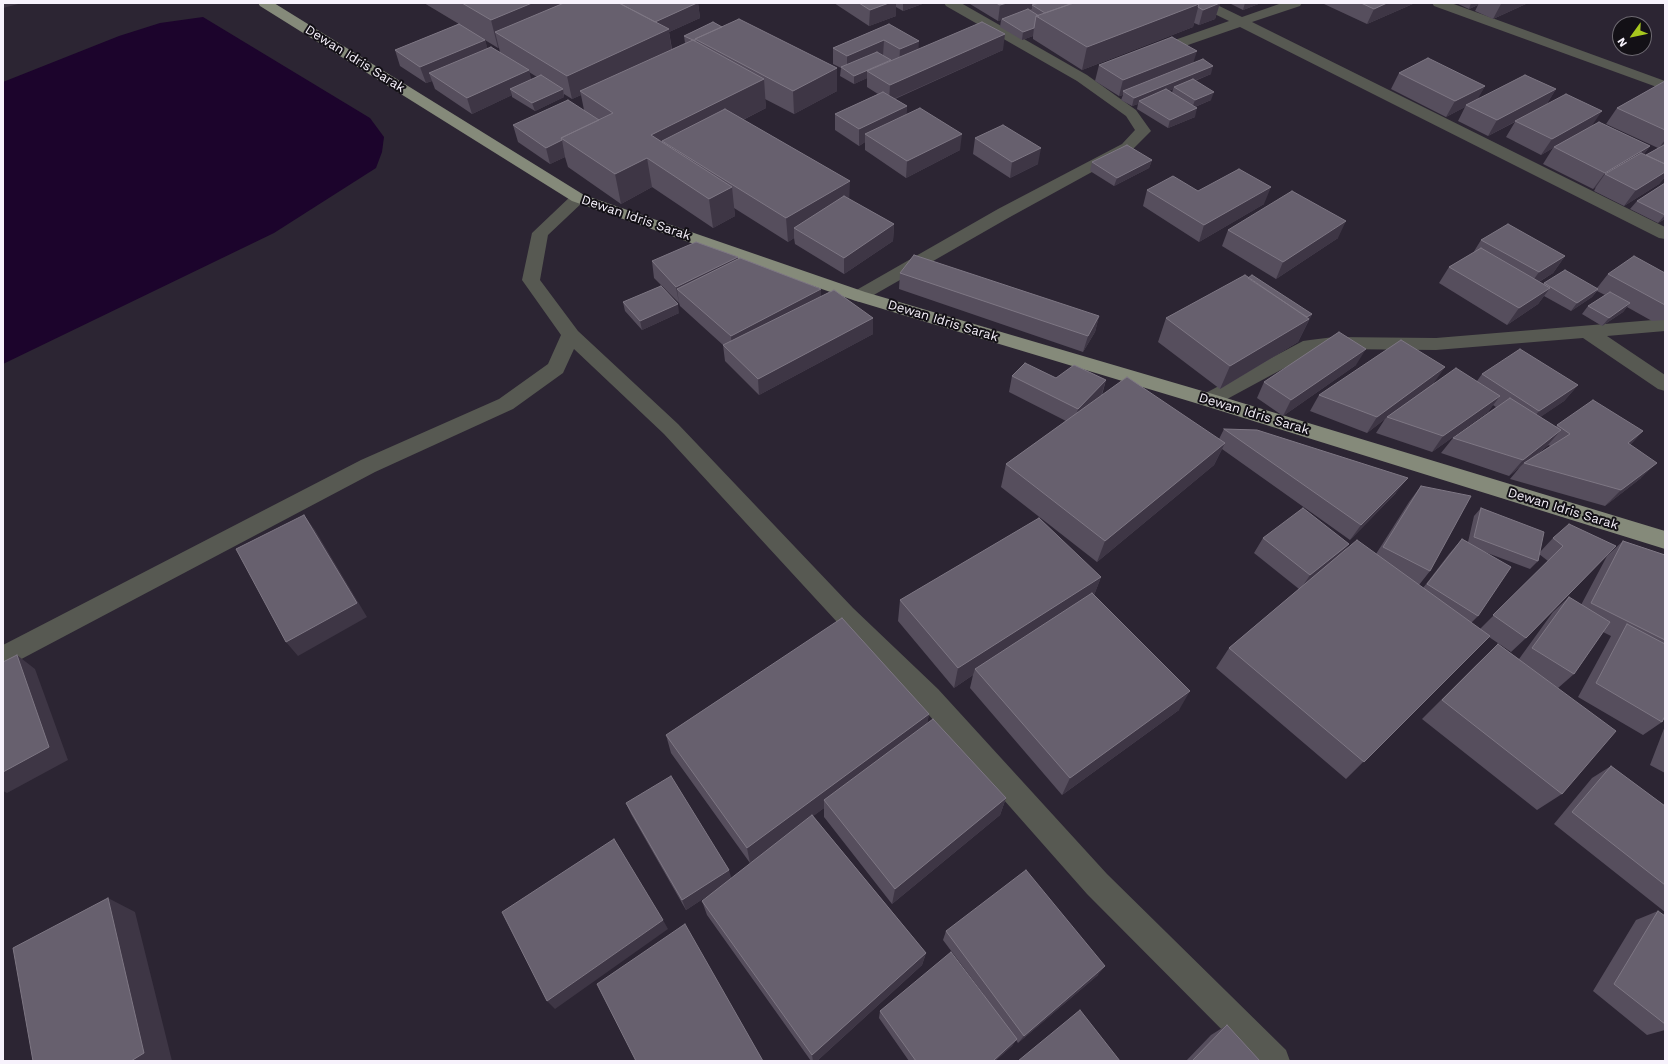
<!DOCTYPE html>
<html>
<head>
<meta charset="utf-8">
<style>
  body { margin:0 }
  #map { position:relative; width:1668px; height:1064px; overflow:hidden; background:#2c2533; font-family:"Work Sans",sans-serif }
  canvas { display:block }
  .frame { position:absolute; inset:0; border:4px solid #f7f2fc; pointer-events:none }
  .north { position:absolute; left:1612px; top:16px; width:40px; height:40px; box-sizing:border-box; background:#131016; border:1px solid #6e6a72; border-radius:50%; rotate:237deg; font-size:11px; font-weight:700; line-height:16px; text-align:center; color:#f7f2fc }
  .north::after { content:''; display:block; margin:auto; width:14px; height:18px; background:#a7c71e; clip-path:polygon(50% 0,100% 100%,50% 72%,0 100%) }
</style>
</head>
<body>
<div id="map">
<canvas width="1668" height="1064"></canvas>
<div class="frame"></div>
<div class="north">N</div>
</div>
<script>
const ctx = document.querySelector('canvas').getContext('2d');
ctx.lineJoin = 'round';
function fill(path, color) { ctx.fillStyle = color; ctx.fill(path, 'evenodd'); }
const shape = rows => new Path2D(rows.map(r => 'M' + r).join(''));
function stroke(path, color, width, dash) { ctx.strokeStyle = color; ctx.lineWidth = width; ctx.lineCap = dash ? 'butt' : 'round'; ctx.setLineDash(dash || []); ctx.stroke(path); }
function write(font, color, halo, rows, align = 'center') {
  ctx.font = font + ' "Work Sans",sans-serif'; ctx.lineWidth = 4; ctx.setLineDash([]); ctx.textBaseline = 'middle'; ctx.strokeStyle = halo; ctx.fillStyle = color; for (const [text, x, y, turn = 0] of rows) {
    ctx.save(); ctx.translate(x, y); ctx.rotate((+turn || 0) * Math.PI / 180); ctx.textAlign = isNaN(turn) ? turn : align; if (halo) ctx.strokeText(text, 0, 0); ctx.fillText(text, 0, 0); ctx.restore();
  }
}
fill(shape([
  [203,17,370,118,384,137,382,152,376,168,274,233,3,364,3,82,119,36,160,23]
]), '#1c042c');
fill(shape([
  [944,3,961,3,1087,75,1136,110,1151,131,1132,150,1010,217,865,300,859,302,853,300,850,296,853,292,998,209,1122,144,1135,130,1126,116,1077,81,946,6,944,3],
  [1196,3,1213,3,1242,17,1282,3,1302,3,1300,6,1252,22,1665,227,1665,239,1659,238,1240,27,1159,55,1154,56,1149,55,1147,52,1149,49,1229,21,1198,6,1196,3],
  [1432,3,1451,3,1665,81,1665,90,1434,6,1432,3],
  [578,193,584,195,586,198,584,201,548,235,540,280,578,331,678,424,853,608,938,689,1107,874,1286,1050,1290,1061,1253,1061,1087,894,920,705,837,622,664,434,574,349,563,373,513,409,375,472,12,664,3,668,3,645,361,460,499,399,548,364,561,335,522,280,532,233,572,195,578,193],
  [1665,319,1665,331,1607,336,1665,375,1665,391,1658,389,1583,338,1436,350,1334,349,1314,352,1216,405,1209,407,1202,405,1199,400,1202,395,1303,341,1310,340,1334,337,1436,338,1665,319]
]), '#575952');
fill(shape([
  [258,3,274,3,584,195,865,292,1216,395,1665,531,1665,549,1202,405,853,300,572,201,260,6,258,3]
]), '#858a7a');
fill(shape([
  [424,3,698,3,700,18,669,32,672,49,685,43,684,36,713,22,837,91,794,114,765,99,766,108,743,120,849,199,894,224,893,241,844,274,795,244,794,238,788,242,734,208,735,216,713,228,652,187,621,204,568,167,565,157,550,164,518,142,513,125,584,110,581,95,572,99,564,94,564,97,535,111,512,97,512,95,472,114,435,89,432,81,426,83,400,66,395,50,459,24],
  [485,40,498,48,499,48,500,52,487,48],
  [529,72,537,77,531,80],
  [834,3,925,3,903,11,896,7,896,16,869,26],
  [970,3,1068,3,1070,4,1220,3,1215,19,1199,25,1194,23,1193,27,1082,70,1033,39,1033,36,1022,40,1000,27,1001,20,998,21,970,4],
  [1229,3,1261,3,1243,10],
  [1324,3,1415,3,1367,24,1324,4],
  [1456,3,1528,3,1493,19,1475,11,1478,5,1469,9],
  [889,24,918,49,1003,50,895,99,907,106,906,115,960,150,906,178,865,150,865,142,859,146,835,130,835,114,878,94,867,87,867,78,854,84,840,76,841,68,833,64,833,48],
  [1193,63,1211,74,1195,81,1211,100,1195,107,1195,117,1168,128,1137,109,1138,104,1132,106,1121,100,1123,95,1119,96,1095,81,1099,65],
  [1173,89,1172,93,1169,91],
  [1399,73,1485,86,1477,99,1556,89,1546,105,1591,126,1650,146,1644,154,1646,155,1658,148,1606,124,1617,108,1665,81,1665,177,1659,184,1624,206,1594,191,1596,187,1593,189,1543,164,1553,148,1541,155,1506,137,1515,122,1488,136,1458,121,1465,107,1446,117,1391,89],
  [975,138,1038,164,1010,178,973,154],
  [1152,160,1149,168,1114,186,1090,171,1092,162],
  [1665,183,1665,219,1658,223,1630,209,1637,201],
  [1147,190,1198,191,1264,204,1199,242,1143,206],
  [1228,230,1338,238,1276,279,1222,246],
  [1481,240,1565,256,1553,273,1539,282,1543,284,1544,283,1597,288,1608,274,1665,273,1665,320,1652,321,1627,307,1623,312,1602,326,1582,314,1588,306,1605,295,1597,291,1592,297,1571,311,1544,296,1538,304,1507,325,1439,283,1449,267,1473,253],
  [738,257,738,259,821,296,873,318,873,334,759,395,725,361,723,345,680,306,679,303,654,278,652,261],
  [900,273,1099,316,1095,332,1083,352,899,289],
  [623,302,679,313,642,330,625,311],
  [1312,314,1298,342,1220,389,1158,342,1166,318],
  [1356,365,1283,416,1257,398,1264,382],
  [1482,374,1578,385,1564,401,1540,417,1556,427,1557,425,1643,431,1630,445,1641,478,1605,506,1510,479,1520,467,1509,476,1441,453,1453,438,1496,407,1493,405,1488,412,1432,452,1376,433,1385,419,1367,433,1310,411,1319,395,1434,383,1477,381],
  [1549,445,1550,446,1534,457,1547,446],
  [1012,376,1106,380,1102,395,1219,439,1224,429,1396,493,1350,540,1222,449,1214,465,1097,562,1001,487,1006,464,1066,421,1009,392],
  [1421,486,1430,571,1419,585,1423,588,1449,554,1462,539,1468,542,1474,516,1481,508,1540,552,1553,538,1616,546,1526,638,1511,652,1489,637,1346,779,1216,668,1229,648,1299,589,1254,553,1263,538,1376,554,1409,502],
  [1482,551,1530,569,1538,561,1539,554,1548,561,1480,629,1471,623,1478,616],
  [1623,541,1665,555,1665,716,1662,722,1643,735,1578,697,1610,638,1611,636,1603,632,1574,674,1558,688,1552,684,1562,794,1537,810,1422,719,1477,664,1498,644,1519,659,1553,612,1569,597,1581,605,1607,556],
  [1101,577,1094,595,1179,710,1062,795,970,688,973,675,954,688,898,621,900,600],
  [929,714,927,723,1006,798,1000,815,892,904,824,817,824,808,813,816,926,953,922,965,817,1061,811,1061,707,915,702,901,718,889,686,910,631,814,626,803,731,879,779,841,750,863,671,753,666,735],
  [1665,726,1665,773,1650,765],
  [1611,766,1665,806,1665,912,1554,824,1592,778],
  [1658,911,1665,916,1665,1030,1647,1035,1593,991,1636,920],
  [946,931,1098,975,1018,1043,1016,1040,1012,1046,995,1061,909,1061,879,1018,880,1011,984,995,943,940],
  [1227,1025,1260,1061,1186,1061,1211,1035]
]), '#564e5d');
fill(shape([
  [3,3,22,3,3,8],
  [532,3,596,3,495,32,499,48,498,48,491,20],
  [697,3,698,3,700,18,669,32,672,52,580,91,581,95,572,99,567,76,651,24],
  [889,3,896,3,896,16,869,26,870,10],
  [903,3,925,3,903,11],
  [1007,3,1049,3,1032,5,1032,9,1003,19,1002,19,1001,20,998,21,1000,5],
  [1220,3,1215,19,1199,25,1203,10],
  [1245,3,1261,3,1243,10],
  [1387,3,1415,3,1367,24,1374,9],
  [1471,3,1479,3,1478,5,1469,9],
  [1503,3,1528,3,1493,19,1501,4],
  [1199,4,1193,27,1082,70,1087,47],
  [1034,28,1033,36,1022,40,1023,32],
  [1005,34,1003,50,889,101,890,85],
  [485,40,490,56,429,73,432,81,426,83,420,67],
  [884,40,883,56,847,71,847,56],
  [919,41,918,56,899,65,900,49],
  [1197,51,1192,67,1123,91,1123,95,1119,96,1123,80],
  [891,60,890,68,867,71,867,78,854,84,854,76],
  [1213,66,1211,74,1176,88,1174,87,1173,89,1142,102,1139,101,1138,104,1132,106,1134,98],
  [837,68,837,91,794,114,793,91],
  [529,70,533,86,510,89,512,95,472,114,467,98],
  [764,79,766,108,679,152,662,141,665,160,655,164,651,135],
  [1485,86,1476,102,1466,105,1465,107,1446,117,1455,101],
  [563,89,564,97,535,111,532,103],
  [1556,89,1546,105,1488,136,1497,120],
  [1214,92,1211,100,1192,108,1195,100],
  [907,106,906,122,865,134,865,142,859,146,859,129],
  [1197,108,1195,117,1168,128,1170,120],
  [1602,111,1591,127,1554,147,1553,148,1541,155,1552,139],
  [962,134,960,150,906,178,907,161],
  [562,140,565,157,550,164,546,148],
  [1665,140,1665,145,1658,149],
  [1650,146,1638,162,1605,174,1596,187,1593,189,1605,173],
  [1041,148,1038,164,1010,178,1012,162],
  [647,158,652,187,621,204,615,174],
  [1152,160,1149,168,1114,186,1117,178],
  [1665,172,1665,177,1659,184,1624,206,1636,190],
  [850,181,849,204,794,228,794,238,788,242,786,218],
  [732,187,735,216,713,228,709,199],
  [1271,187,1264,204,1199,242,1204,225],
  [1665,215,1665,219,1658,223],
  [1346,221,1338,238,1276,279,1283,262],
  [894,224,893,241,844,274,844,258],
  [1565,256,1553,273,1527,289,1539,272],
  [738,257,740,273,677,289,679,303,676,287],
  [1550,288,1538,304,1507,325,1519,308],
  [821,289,821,305,732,353,731,336],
  [1598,289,1592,297,1571,311,1577,303],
  [1630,303,1623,312,1602,326,1609,318],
  [678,304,679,313,642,330,640,321],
  [1312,314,1298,342,1220,389,1230,366],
  [1099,316,1095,332,1083,352,1088,336],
  [873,318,873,334,759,395,758,379],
  [1366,349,1356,365,1283,416,1291,400],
  [1445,367,1434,383,1387,417,1385,419,1367,433,1377,417],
  [1106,380,1101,396,1073,425,1078,409],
  [1578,385,1564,401,1526,427,1539,411],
  [1500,396,1488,412,1432,452,1443,436],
  [1561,430,1547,446,1525,463,1524,463,1520,467,1509,476,1523,460],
  [1643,431,1628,447,1628,443],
  [1225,443,1214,465,1097,562,1105,541],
  [1657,463,1641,478,1605,506,1621,490],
  [1408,478,1396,493,1350,540,1361,525],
  [304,515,315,530,367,617,298,656,286,642],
  [1349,544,1339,559,1300,590,1310,575],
  [1101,577,1093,598,975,669,973,675,954,688,958,668],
  [17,655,35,669,68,760,7,793,3,791,3,772],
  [1190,691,1179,710,1062,795,1070,778],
  [929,714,926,732,824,800,824,808,750,863,747,848],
  [1006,798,1000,815,892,904,895,889],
  [729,870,732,880,686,910,682,900],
  [108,898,135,912,172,1061,131,1061],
  [663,920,668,929,555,1009,547,1001],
  [926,953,922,965,817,1061,813,1061,812,1055],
  [1105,966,1098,975,1018,1043,1024,1036],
  [1017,1039,1012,1046,995,1061,993,1061]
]), '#3e3645');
const building = shape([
  [462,3,532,3,491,20,462,3],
  [564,3,619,3,669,29,567,76,495,32,564,3],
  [619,3,697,3,655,22,619,3],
  [859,3,889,3,870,10,859,3],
  [996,3,1007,3,1000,5,996,3],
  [1039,3,1068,3,1070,4,1045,13,1032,5,1039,3],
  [1074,3,1196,3,1199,4,1087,47,1036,16,1074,3],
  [1196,3,1220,3,1203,10,1198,7,1199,4,1196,3],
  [1361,3,1387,3,1374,9,1361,3],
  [1028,9,1039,16,1036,16,1034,28,1023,32,1002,19,1028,9],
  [739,19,837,68,793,91,695,39,739,19],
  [713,22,722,27,695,39,695,41,684,36,713,22],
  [982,22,1005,34,890,85,867,71,982,22],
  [459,24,485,40,420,67,395,50,459,24],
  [889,24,919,41,900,49,884,40,847,56,833,48,889,24],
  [1172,37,1197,51,1123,80,1099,65,1172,37],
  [693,40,764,79,651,135,732,187,709,199,647,158,615,174,561,138,613,113,580,91,693,40],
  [491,47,529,70,467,98,429,73,491,47],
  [877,52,891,60,854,76,841,67,877,52],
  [1428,58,1485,86,1455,101,1399,73,1428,58],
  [1203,59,1213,66,1134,98,1123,91,1203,59],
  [541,75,563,89,532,103,510,89,541,75],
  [1525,75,1556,89,1497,120,1466,105,1525,75],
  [1193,79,1214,92,1195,100,1174,87,1193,79],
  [1665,81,1665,130,1617,108,1665,81],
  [1166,89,1197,108,1170,120,1139,101,1166,89],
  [883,92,907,106,859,129,835,114,883,92],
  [1566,94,1602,111,1552,139,1515,121,1566,94],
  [568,100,599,120,561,138,562,140,546,148,513,125,568,100],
  [920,108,962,134,907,161,865,134,920,108],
  [725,109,850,181,786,218,662,141,725,109],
  [1599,122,1650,146,1605,173,1554,147,1599,122],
  [1003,125,1041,148,1012,162,975,138,1003,125],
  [1127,145,1152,160,1117,178,1092,162,1127,145],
  [1664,145,1665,145,1665,164,1646,155,1664,145],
  [1641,153,1665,164,1665,172,1636,190,1605,174,1641,153],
  [1239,169,1271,187,1204,225,1147,190,1173,176,1198,191,1239,169],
  [1665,183,1665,215,1637,201,1665,183],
  [1292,191,1346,221,1283,262,1228,230,1292,191],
  [844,196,894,224,844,258,794,228,844,196],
  [1508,224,1565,256,1539,272,1481,240,1508,224],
  [696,242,738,257,676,287,652,261,696,242],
  [1481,248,1550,288,1519,308,1449,267,1481,248],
  [914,255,1099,316,1088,336,900,273,914,255],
  [1634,256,1665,273,1665,305,1608,274,1634,256],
  [740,258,821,289,731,336,677,289,740,258],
  [1565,270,1598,289,1577,303,1544,283,1565,270],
  [1245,275,1309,319,1230,366,1166,318,1245,275],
  [1252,275,1312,314,1307,317,1248,278,1252,275],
  [661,286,678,304,640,321,623,302,661,286],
  [834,290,873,318,758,379,723,345,834,290],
  [1610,292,1630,303,1609,318,1588,306,1610,292],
  [1339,332,1366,349,1291,400,1264,382,1339,332],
  [1401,340,1445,367,1377,417,1319,395,1401,340],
  [1520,349,1578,385,1539,411,1482,374,1520,349],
  [1025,363,1056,378,1074,365,1106,380,1078,409,1012,376,1025,363],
  [1456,368,1500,396,1443,436,1387,417,1456,368],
  [1127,377,1225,443,1105,541,1006,464,1127,377],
  [1510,398,1561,430,1523,460,1453,438,1510,398],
  [1593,400,1643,431,1628,443,1657,463,1621,490,1524,463,1570,434,1557,425,1593,400],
  [1224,429,1257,430,1408,478,1361,525,1224,429],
  [1421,486,1471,496,1430,571,1383,547,1421,486],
  [1303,508,1349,544,1310,575,1263,538,1303,508],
  [1481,508,1544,532,1538,561,1474,537,1481,508],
  [304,515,357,603,286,642,236,549,304,515],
  [1039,518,1101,577,958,668,900,600,1039,518],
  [1569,524,1616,546,1526,638,1493,615,1563,546,1553,538,1569,524],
  [1462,539,1511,567,1478,616,1427,584,1462,539],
  [1357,540,1490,636,1364,762,1229,648,1357,540],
  [1623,541,1665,555,1665,640,1591,603,1623,541],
  [1092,593,1190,691,1070,778,975,669,1092,593],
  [1569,597,1610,622,1574,674,1532,648,1569,597],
  [842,618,929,714,747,848,666,735,842,618],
  [1627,624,1665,644,1665,716,1662,722,1596,683,1627,624],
  [1498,644,1616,731,1562,794,1442,700,1498,644],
  [17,655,49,747,3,772,3,662,17,655],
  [933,719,1006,798,895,889,824,800,933,719],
  [1611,766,1665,806,1665,885,1572,812,1611,766],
  [671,776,729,870,682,900,626,803,671,776],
  [812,815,926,953,812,1055,702,901,812,815],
  [614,839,663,920,547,1001,502,912,614,839],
  [1026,870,1105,966,1024,1036,946,931,1026,870],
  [108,898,144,1053,131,1061,33,1061,13,948,108,898],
  [1658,911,1665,916,1665,1024,1614,984,1658,911],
  [685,924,763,1061,636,1061,597,984,685,924],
  [951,952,1017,1039,993,1061,916,1061,880,1011,951,952],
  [1080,1010,1120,1061,1018,1061,1080,1010],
  [1227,1025,1260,1061,1192,1061,1227,1025]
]);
fill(building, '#67606e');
stroke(building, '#7e7784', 1);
write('13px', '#f7f2fc', '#131016', [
  ["Dewan Idris Sarak",355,59,32],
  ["Dewan Idris Sarak",636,218,19],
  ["Dewan Idris Sarak",943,321,17],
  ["Dewan Idris Sarak",1254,414,17],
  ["Dewan Idris Sarak",1563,509,17]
]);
</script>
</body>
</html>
